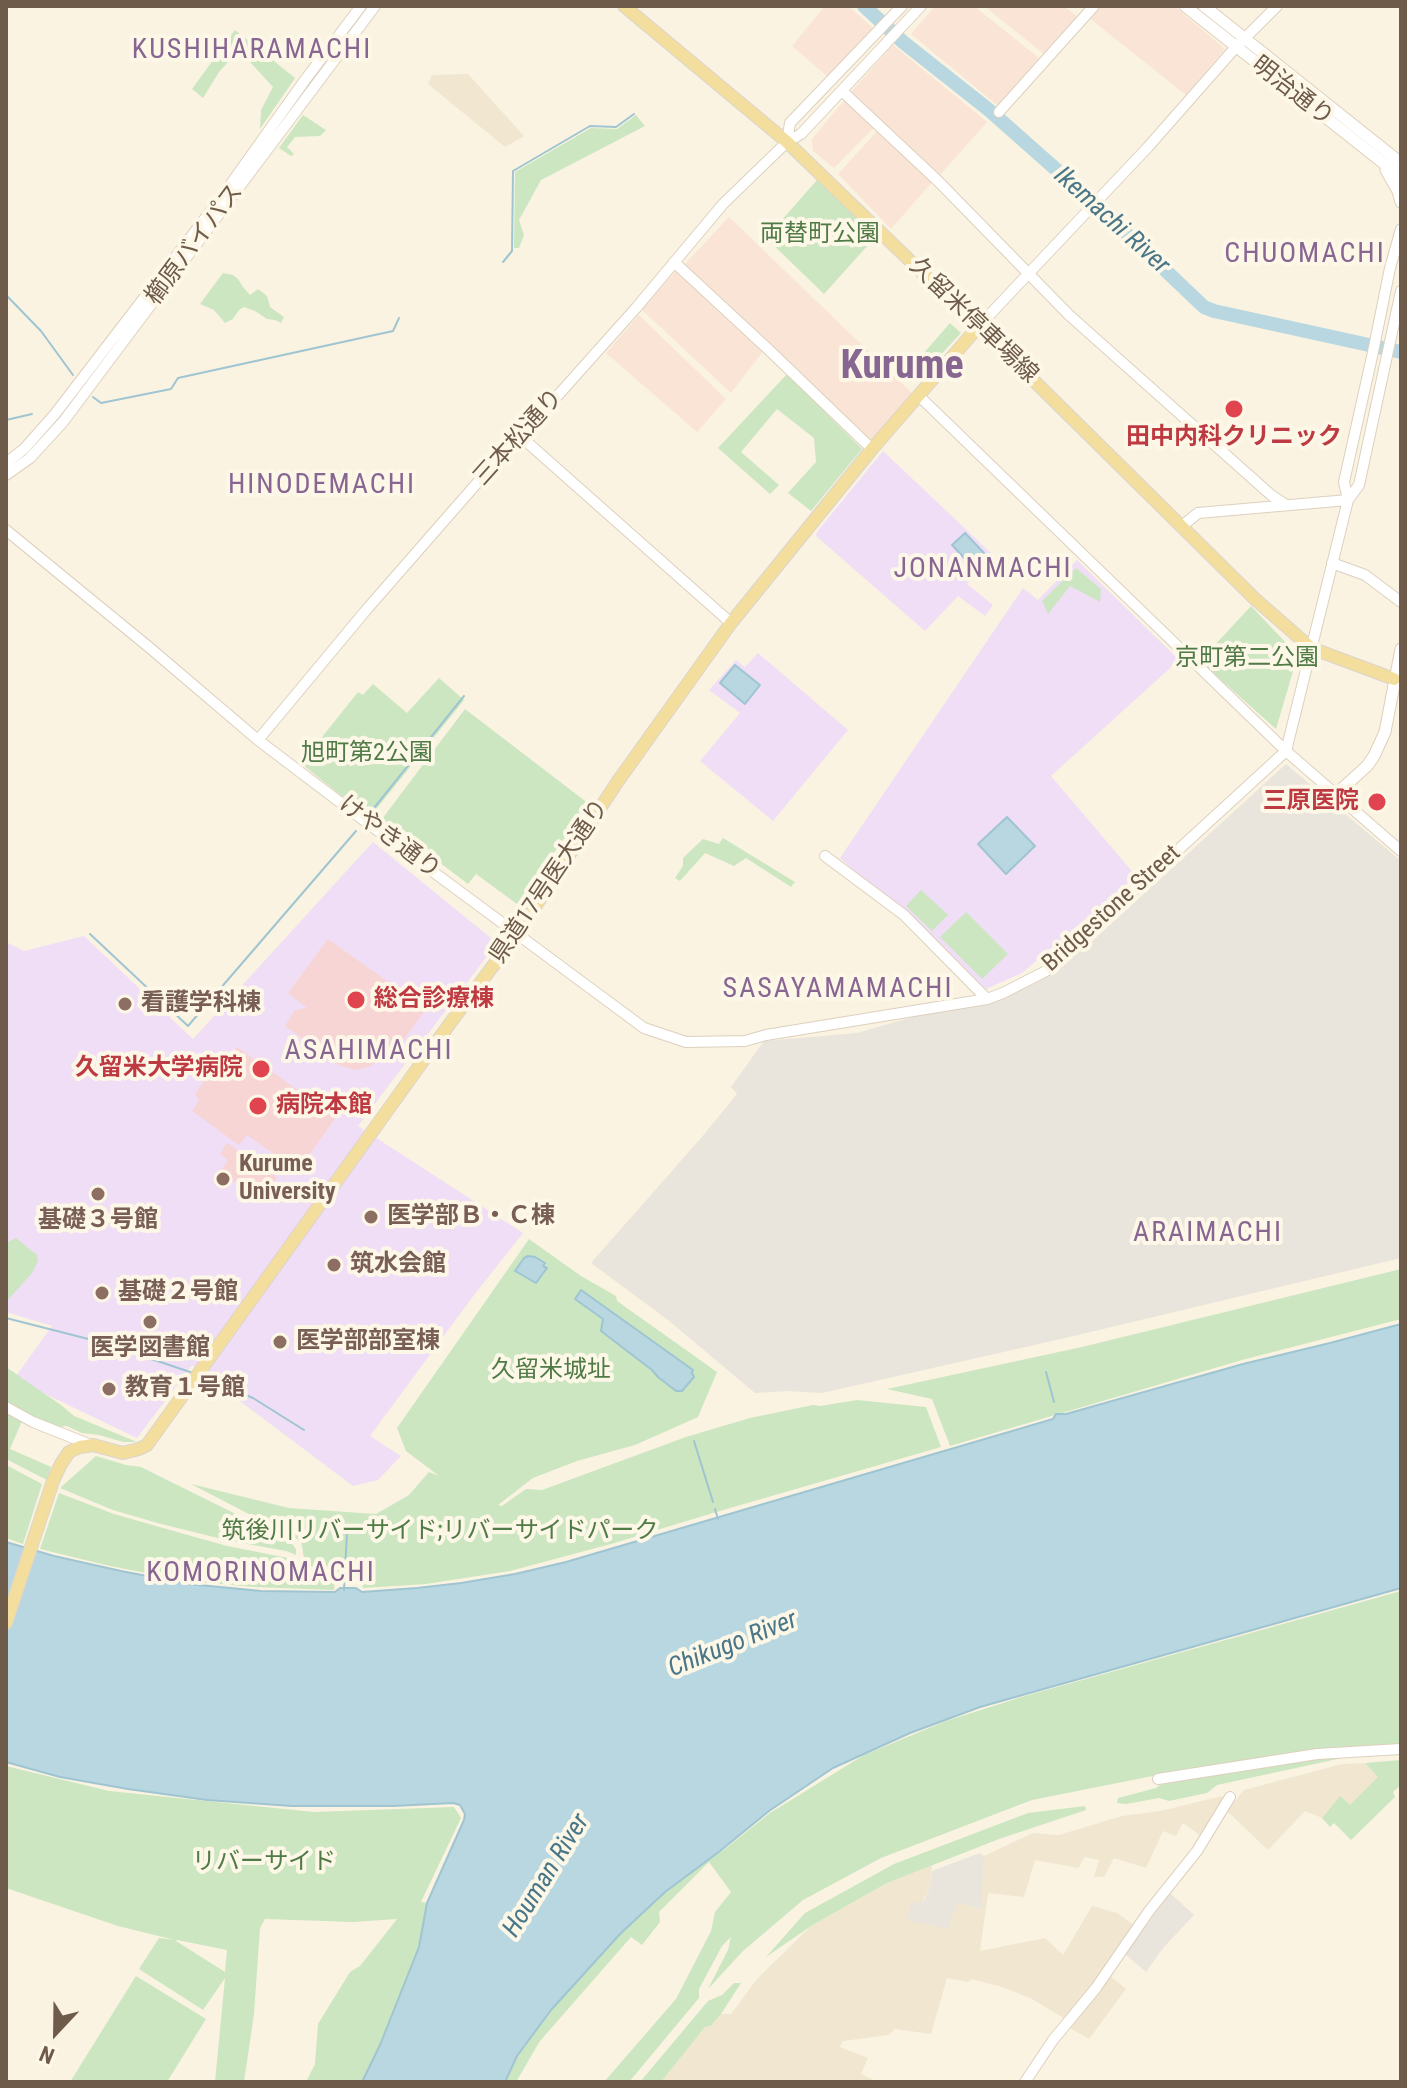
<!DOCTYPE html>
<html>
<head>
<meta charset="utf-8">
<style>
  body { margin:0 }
  #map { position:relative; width:1407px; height:2088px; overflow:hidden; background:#faf3e1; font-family:"Roboto Condensed",sans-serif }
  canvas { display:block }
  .frame { position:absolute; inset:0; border:8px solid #6f5b4a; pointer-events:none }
  .north { position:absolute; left:16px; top:1992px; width:80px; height:80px; -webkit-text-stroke:6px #fdf7e7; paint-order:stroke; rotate:202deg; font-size:22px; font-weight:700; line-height:32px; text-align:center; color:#6f5b4a }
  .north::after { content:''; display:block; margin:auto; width:28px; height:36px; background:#6f5b4a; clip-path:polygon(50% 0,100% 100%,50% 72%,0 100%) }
</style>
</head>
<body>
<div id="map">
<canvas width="1407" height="2088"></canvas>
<div class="frame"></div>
<div class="north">N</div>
</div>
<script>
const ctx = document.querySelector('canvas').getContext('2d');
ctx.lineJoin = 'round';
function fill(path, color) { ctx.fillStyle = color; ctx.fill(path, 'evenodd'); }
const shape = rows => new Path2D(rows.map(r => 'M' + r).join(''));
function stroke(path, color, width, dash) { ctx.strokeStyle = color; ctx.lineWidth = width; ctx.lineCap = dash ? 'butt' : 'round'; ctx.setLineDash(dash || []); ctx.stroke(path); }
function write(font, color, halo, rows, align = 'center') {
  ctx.font = font + ' "Roboto Condensed","Noto Sans JP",sans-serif'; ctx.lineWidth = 8; ctx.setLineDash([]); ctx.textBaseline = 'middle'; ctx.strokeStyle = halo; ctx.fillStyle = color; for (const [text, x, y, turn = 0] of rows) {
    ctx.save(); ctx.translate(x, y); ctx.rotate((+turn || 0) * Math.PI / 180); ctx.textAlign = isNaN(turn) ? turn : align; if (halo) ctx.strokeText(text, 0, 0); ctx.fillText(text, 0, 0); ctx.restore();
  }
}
fill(shape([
  [468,74,524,136,505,147,428,84,432,75],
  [1365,1763,1379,1777,1350,1806,1340,1796,1322,1818,1305,1811,1268,1850,1227,1811,1244,1790,1342,1764],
  [1222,1796,1225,1801,1201,1836,1183,1823,1176,1836,1163,1831,1146,1868,1114,1858,1104,1877,1094,1877,1099,1860,1085,1857,1078,1868,1035,1860,1024,1897,988,1893,980,1951,1045,1938,1063,1955,1092,1906,1117,1913,1141,1930,1110,1976,1126,1989,1089,2039,1070,2028,1062,2017,1032,1999,1002,1987,971,1979,968,1982,947,1978,931,2034,895,2029,888,2035,843,2041,840,2047,868,2058,861,2074,878,2082,661,2082,705,2027,712,2026,721,2014,731,2014,757,1979,811,1926,887,1883,932,1865,930,1887,923,1901,957,1902,980,1909,984,1856,1033,1833,1059,1835,1122,1816,1161,1811]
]), '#f1e6d0');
fill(shape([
  [825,6,848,6,873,28,828,77,792,46],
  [935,6,974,6,1039,58,998,106,911,34],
  [984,6,1064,6,1078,17,1044,54],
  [1098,6,1174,6,1225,49,1186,95,1088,17],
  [893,45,987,122,938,177,849,94],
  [847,97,876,126,834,168,813,151,812,139],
  [879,129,934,180,891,229,838,174],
  [729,217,914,395,872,443,684,265],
  [678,269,764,350,731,393,641,309],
  [639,315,726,399,697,432,606,353]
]), '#fae4d5');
fill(shape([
  [1286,764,1401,861,1401,1258,1061,1339,822,1393,787,1391,755,1393,668,1320,591,1263,701,1138,737,1094,731,1087,764,1041,857,1033,995,993,1088,945],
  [980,1853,984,1856,981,1909,957,1902,948,1929,906,1920,912,1903,924,1901,930,1887,932,1871],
  [1170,1893,1194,1915,1163,1948,1146,1972,1125,1954]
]), '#e9e4dc');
fill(shape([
  [883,451,991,553,967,584,993,605,985,616,958,596,925,631,816,536,817,532],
  [1077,560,1179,660,1051,776,1136,876,1022,973,986,989,840,858,1023,588,1038,600],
  [758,653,848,730,773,821,700,761,740,713,709,690,736,660,745,667],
  [373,842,497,943,358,1126,523,1233,471,1299,370,1436,401,1456,378,1480,353,1486,192,1365,137,1438,14,1379,52,1326,6,1312,6,942,24,951,84,936,193,1039]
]), '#f0def6');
fill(shape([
  [328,939,426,1009,386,1064,378,1059,371,1066,356,1070,340,1066,285,1026,295,1010,307,1008,288,993],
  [237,1047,336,1117,298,1171,247,1135,239,1145,192,1111,199,1101,195,1094,222,1055,229,1058],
  [227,1143,277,1177,262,1201,221,1172,228,1160,220,1154]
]), '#f7d5d5');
fill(shape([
  [235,30,295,78,260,129,261,110,273,87,239,50,219,72,203,98,192,89],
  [303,115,326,130,320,136,295,137,287,147,294,154,291,156,279,148],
  [636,115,645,126,541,180,519,220,524,235,519,248,514,248,515,172,591,128,617,129],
  [817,180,827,187,871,231,869,244,824,294,766,238],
  [223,273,233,275,238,279,243,287,250,295,258,289,267,296,270,307,284,317,281,323,275,320,267,319,255,311,244,307,239,310,233,319,225,323,214,310,200,304],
  [950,323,961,333,933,363,923,354],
  [787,374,862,449,811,511,788,493,816,462,814,438,777,409,741,452,779,485,770,494,718,448],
  [1076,568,1101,589,1100,602,1070,586,1048,614,1042,601],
  [1251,606,1289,646,1280,655,1282,664,1293,658,1296,661,1276,729,1200,661],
  [439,678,464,700,369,818,302,764,308,758,306,757,358,692,363,695,373,684,407,713],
  [465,709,589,804,517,904,476,874,468,884,382,819],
  [723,838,795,882,791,887,746,858,734,866,705,853,680,881,675,878,683,866,683,858,703,839,719,844],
  [921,890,948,915,932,931,906,906],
  [966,912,1008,954,982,979,940,937],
  [16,1238,37,1255,38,1261,32,1273,6,1302,6,1243],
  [529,1239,581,1276,616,1296,617,1301,717,1372,698,1417,635,1445,577,1461,533,1478,498,1505,502,1506,526,1489,542,1490,686,1437,750,1418,813,1405,820,1406,857,1400,926,1407,941,1447,713,1513,611,1544,510,1571,426,1584,363,1588,360,1573,326,1572,311,1566,304,1558,301,1541,191,1484,289,1508,376,1514,409,1495,429,1472,439,1476,406,1451,397,1428],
  [1401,1269,1401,1319,1242,1360,950,1446,932,1399,887,1389,1082,1347],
  [6,1367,61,1405,74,1416,137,1442,123,1442,99,1435,82,1433,67,1426,56,1427,6,1403],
  [6,1413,22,1421,10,1449,51,1467,47,1480,6,1459],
  [96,1456,126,1465,141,1467,290,1541,296,1549,296,1555,286,1551,226,1540,161,1524,113,1510,60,1488],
  [6,1465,42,1484,23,1544,6,1538],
  [59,1493,114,1514,163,1528,227,1546,288,1558,302,1569,317,1577,335,1579,334,1590,255,1587,187,1581,110,1566,40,1549],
  [1401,1591,1401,1744,1173,1772,1032,1800,881,1858,803,1900,743,1951,708,1989,728,1950,731,1937,722,1946,699,1989,699,1998,629,2082,604,2082,676,1999,711,1931,715,1912,731,1892,709,1862,659,1912,660,1922,642,1945,631,1937,540,2041,516,2082,505,2082,517,2056,551,2010,620,1934,665,1892,720,1851,721,1852,770,1813,864,1755,946,1721,1025,1696],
  [1322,1757,1347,1757,1217,1785,1207,1793,1169,1801,1159,1798,1126,1804,1117,1803,1118,1798,1156,1788,1164,1782],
  [1401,1760,1401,1785,1393,1792,1395,1797,1351,1840,1334,1823,1330,1827,1322,1818,1340,1796,1350,1805,1378,1777,1365,1763],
  [6,1766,109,1791,314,1812,454,1807,461,1818,421,1902,427,1903,419,1947,380,2045,362,2082,306,2082,315,2064,318,2024,350,1972,360,1966,397,1919,353,1922,265,1919,260,1928,254,2014,244,2082,215,2082,225,1978,203,2010,139,1969,159,1938,175,1940,118,1926,6,1888],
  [177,1940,227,1950,225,1972,176,1941],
  [1085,1806,1086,1810,999,1839,887,1883,811,1926,766,1957,805,1913,894,1864,1028,1813],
  [136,1976,206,2019,167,2082,70,2082],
  [734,1983,741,1983,721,2014,711,2026,705,2027,661,2082,640,2082,708,2001,722,1995]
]), '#cce6c1');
const water = shape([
  [965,533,984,553,971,565,952,545,965,533],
  [735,665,760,685,745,704,720,683,735,665],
  [1007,817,1035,846,1006,874,978,844,1007,817],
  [528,1256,535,1257,545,1263,543,1266,547,1268,536,1283,515,1271,524,1258,528,1256],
  [581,1290,693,1370,692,1373,694,1377,682,1391,676,1391,658,1377,652,1370,601,1331,603,1319,575,1299,581,1290],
  [1401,1324,1401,1588,980,1707,910,1733,833,1768,769,1811,720,1851,665,1892,620,1934,551,2010,517,2056,505,2082,362,2082,380,2045,419,1947,427,1903,464,1820,465,1814,460,1805,453,1803,393,1806,292,1806,207,1800,128,1789,60,1777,6,1762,6,1542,54,1556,121,1571,189,1584,261,1591,335,1592,340,1588,356,1588,362,1592,417,1588,461,1583,515,1574,566,1562,1053,1419,1056,1414,1066,1414,1243,1364,1330,1343,1401,1324]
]);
fill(water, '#b8d7e1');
stroke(water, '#9fc5d2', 2);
stroke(shape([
  [503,262,512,251,513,171,590,126,616,127,634,114],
  [6,295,41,331,73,375],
  [93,397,101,403,171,389,178,378,393,331,399,318],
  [6,420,32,414],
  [370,813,464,696],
  [90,934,188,1026,356,831],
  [6,1318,104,1343,193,1373],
  [1046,1372,1054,1402],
  [202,1377,253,1398,304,1430],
  [694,1441,713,1502],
  [715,1509,718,1519],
  [344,1590,347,1532]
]), '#9fc5d2', 2);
stroke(shape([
  [864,6,903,42,989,110,1103,211,1204,307,1214,311,1401,352]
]), '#b8d7e1', 14);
const tertiary = shape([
  [842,91,938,181,1069,315,1271,495,1286,505],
  [999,112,1094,6],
  [787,142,790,123,902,6],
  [674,262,769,350,872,449],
  [978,327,1148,147,1235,48,1277,6],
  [918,395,1286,751,1401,851],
  [519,435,731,623],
  [6,463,24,449,55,414,223,195,305,80,361,6],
  [6,475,30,458,63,422,375,6],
  [1348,500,1344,482,1373,352,1390,268,1401,229],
  [1182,526,1198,513,1348,500],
  [6,530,150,648,258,740,370,825,644,1028,686,1042,745,1041,766,1035,987,999,1003,993,1046,971,1286,751],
  [1332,563,1365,575,1401,602],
  [258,740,367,609,519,435,560,393,636,308,723,204,787,142,801,134,921,6],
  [1286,751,1348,500,1359,485,1401,291],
  [825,856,904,915,987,999],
  [6,1407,33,1422,91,1445],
  [1158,1779,1317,1754,1401,1749],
  [1025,2082,1053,2040,1096,1988,1149,1911,1197,1851,1230,1797]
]);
const secondary = shape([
  [1185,6,1401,177],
  [1204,6,1401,163],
  [1386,170,1398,191,1401,202],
  [1335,795,1367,766,1374,756,1385,732,1401,649]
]);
const primary = shape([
  [624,6,787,142,1019,366,1255,599,1311,648,1394,679],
  [6,1623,53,1481,61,1464,69,1452,80,1447,93,1445,123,1453,139,1449,147,1445,451,1022,517,934,618,781,731,623,872,449,978,327]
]);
stroke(tertiary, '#ddd0be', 12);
stroke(secondary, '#dfcfb9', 13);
stroke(primary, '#dad4d0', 14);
stroke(tertiary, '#fff', 10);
stroke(secondary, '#fff', 11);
stroke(primary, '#f4de9e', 12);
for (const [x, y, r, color] of [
  [1234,409,10,"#e0444e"],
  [1377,802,10,"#e0444e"],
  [356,1000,10,"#e0444e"],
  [125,1004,8,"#8d6e63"],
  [261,1069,10,"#e0444e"],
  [258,1106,10,"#e0444e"],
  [223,1179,8,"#8d6e63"],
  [98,1194,8,"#8d6e63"],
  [371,1217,8,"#8d6e63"],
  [334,1265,8,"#8d6e63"],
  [102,1293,8,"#8d6e63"],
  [150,1322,8,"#8d6e63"],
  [280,1342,8,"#8d6e63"],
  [109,1389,8,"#8d6e63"]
]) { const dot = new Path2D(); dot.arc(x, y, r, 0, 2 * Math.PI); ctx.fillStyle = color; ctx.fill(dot); stroke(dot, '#fdf7e7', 3); }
write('24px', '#6f5b4a', '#fdf7e7', [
  ["明治通り",1292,92,38],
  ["櫛原バイパス",195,245,-53],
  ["久留米停車場線",973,321,44],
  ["三本松通り",519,438,-48],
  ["けやき通り",389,838,37],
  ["県道17号医大通り",550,882,-56],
  ["Bridgestone Street",1112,909,-42]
]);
write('24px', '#507a46', '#fdf7e7', [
  ["両替町公園",820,235],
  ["京町第二公園",1247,659],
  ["旭町第2公園",367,754],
  ["久留米城址",551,1371],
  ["筑後川リバーサイド;リバーサイドパーク",440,1532],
  ["リバーサイド",264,1863]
]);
write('bold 24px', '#be3a42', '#fdf7e7', [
  ["田中内科クリニック",1234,438,"center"],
  ["三原医院",1359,802],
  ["総合診療棟",374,1000,"left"],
  ["久留米大学病院",243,1069],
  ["病院本館",276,1106,"left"]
], 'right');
write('bold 24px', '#785e54', '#fdf7e7', [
  ["看護学科棟",141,1004],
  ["Kurume",239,1165],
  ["University",239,1193],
  ["医学部Ｂ・Ｃ棟",387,1217],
  ["基礎３号館",98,1221,"center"],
  ["筑水会館",350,1265],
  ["基礎２号館",118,1293],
  ["医学部部室棟",296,1342],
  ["医学図書館",150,1349,"center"],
  ["教育１号館",125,1389]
], 'left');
write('italic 26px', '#497688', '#fdf7e7', [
  ["Ikemachi River",1111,221,42],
  ["Chikugo River",733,1645,-22],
  ["Houman River",547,1876,-58]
]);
ctx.letterSpacing = '2px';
write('28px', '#886692', '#fdf7e7', [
  ["KUSHIHARAMACHI",252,51],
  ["CHUOMACHI",1305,255],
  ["HINODEMACHI",322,486],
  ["JONANMACHI",983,570],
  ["SASAYAMAMACHI",838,990],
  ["ASAHIMACHI",369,1052],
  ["ARAIMACHI",1208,1234],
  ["KOMORINOMACHI",261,1574]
]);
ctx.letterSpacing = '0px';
write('bold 40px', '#886692', '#fdf7e7', [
  ["Kurume",902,368]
]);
</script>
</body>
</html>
